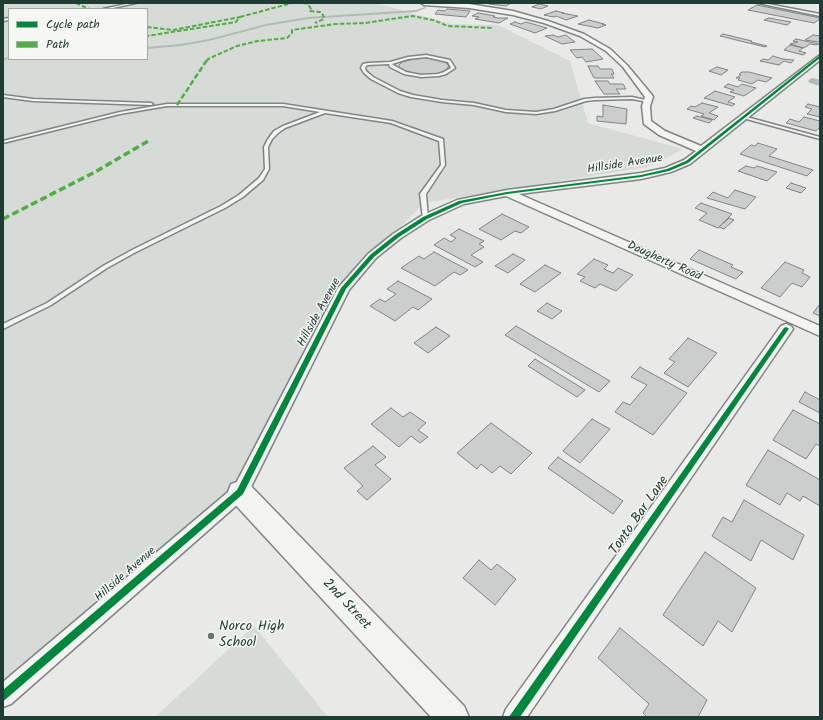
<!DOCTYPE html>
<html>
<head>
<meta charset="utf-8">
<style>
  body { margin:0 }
  #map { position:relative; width:823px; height:720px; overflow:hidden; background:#e9eae8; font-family:Kalam,sans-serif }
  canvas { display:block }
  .frame { position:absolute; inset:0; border:4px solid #1f3d34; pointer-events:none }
  .legend { position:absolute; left:8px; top:8px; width:140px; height:52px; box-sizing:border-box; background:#f6f6f2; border:1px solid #a0aca6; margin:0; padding:5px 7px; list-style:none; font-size:12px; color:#1f3d34 }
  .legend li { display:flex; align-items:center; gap:8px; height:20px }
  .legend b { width:20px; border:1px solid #a0aca6 }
</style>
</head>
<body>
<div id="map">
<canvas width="823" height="720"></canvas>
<div class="frame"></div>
<ul class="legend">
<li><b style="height:5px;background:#00873e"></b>Cycle path</li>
<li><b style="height:5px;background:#52ad45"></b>Path</li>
</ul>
</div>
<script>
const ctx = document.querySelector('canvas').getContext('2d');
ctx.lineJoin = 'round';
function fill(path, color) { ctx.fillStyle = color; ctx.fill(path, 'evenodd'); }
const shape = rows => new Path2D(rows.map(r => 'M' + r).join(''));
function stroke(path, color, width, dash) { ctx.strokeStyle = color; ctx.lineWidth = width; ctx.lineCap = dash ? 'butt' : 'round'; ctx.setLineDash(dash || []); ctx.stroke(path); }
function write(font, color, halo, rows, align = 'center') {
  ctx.font = font + ' Kalam,sans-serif'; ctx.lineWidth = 3; ctx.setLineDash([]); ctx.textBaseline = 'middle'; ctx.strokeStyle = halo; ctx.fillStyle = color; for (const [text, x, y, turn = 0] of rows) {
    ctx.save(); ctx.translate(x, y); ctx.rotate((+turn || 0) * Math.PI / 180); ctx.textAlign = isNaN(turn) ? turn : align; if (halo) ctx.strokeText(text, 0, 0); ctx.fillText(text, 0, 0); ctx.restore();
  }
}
fill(shape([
  [3,3,376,3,451,24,498,25,570,61,588,123,683,149,648,167,424,203,372,256,344,288,240,492,3,696],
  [9,9,147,9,147,59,9,59],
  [254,626,328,717,155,717]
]), '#d6dbd7');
fill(shape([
  [425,7,426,8,416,12,308,19,266,26,209,41,181,46,147,49,147,47,181,44,209,39,266,24,308,17,416,10,425,7],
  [9,57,9,59,3,60,3,58,9,57]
]), '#b1bab6');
fill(shape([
  [813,78,820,80,820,86,810,83,808,81,810,79,813,78]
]), '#b1bab6');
const building = shape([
  [491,3,511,3,506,6,489,4,491,3],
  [539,4,548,6,541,9,532,7,539,4],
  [757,5,820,18,820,19,814,23,748,10,757,5],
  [447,9,470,11,466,17,435,14,438,10,445,11,447,9],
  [556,11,564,13,562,13,578,16,566,20,556,16,553,17,544,15,556,11],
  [478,13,495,16,493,17,498,18,508,18,499,23,475,19,479,17,472,16,478,13],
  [769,18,791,22,787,25,764,20,769,18],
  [589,20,604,24,602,24,606,25,598,28,578,24,589,20],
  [515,22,521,24,526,22,547,28,535,33,510,24,515,22],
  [723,34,752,41,751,42,767,46,765,47,720,36,723,34],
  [553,35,558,37,566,35,575,42,562,44,545,36,553,35],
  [813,35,820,36,820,41,818,42,805,40,813,35],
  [796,39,819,44,816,45,810,44,804,48,790,44,798,42,793,41,796,39],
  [790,45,803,48,799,51,806,53,803,55,784,50,790,45],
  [592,49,603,59,586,62,582,57,577,58,570,50,592,49],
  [773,56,783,59,794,60,791,63,784,61,779,65,760,61,763,59,768,60,773,56],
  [422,57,444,61,449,66,444,72,438,74,422,75,407,73,399,68,399,65,402,62,422,57],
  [588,66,598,66,600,69,612,69,614,74,611,74,614,78,594,78,588,66],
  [717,67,728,70,721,75,709,71,717,67],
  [742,72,749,72,772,78,766,82,758,80,752,84,738,80,740,78,736,78,741,75,739,74,742,72],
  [595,81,608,81,610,84,623,84,626,89,616,89,620,94,604,94,595,81],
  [728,84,738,87,742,84,756,88,744,96,730,92,734,90,724,87,728,84],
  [715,91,735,97,728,102,735,104,732,106,704,98,715,91],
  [702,103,718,107,709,113,718,116,714,120,701,116,704,114,687,109,691,106,695,107,702,103],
  [808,104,820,107,820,117,807,114,812,109,805,107,808,104],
  [603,105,627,109,626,124,597,121,597,116,603,117,603,105],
  [697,116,712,120,709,123,693,118,697,116],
  [804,117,820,121,820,127,816,131,786,123,790,119,799,122,804,117],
  [758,143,777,149,769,156,813,170,807,176,740,154,751,145,755,146,758,143],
  [746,166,754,168,757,166,777,172,767,181,738,171,746,166],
  [791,183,806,188,801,193,786,188,791,183],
  [735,190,756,197,745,209,707,198,713,192,728,198,735,190],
  [701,203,732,214,718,228,699,220,707,213,695,208,701,203],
  [502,214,529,227,521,233,515,231,501,240,479,229,502,214],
  [729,218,734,220,724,229,719,227,729,218],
  [459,229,484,241,479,244,484,247,471,255,483,262,475,267,434,245,444,238,451,242,456,238,450,235,459,229],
  [699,250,733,265,731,267,743,272,736,279,690,259,699,250],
  [434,252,468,270,460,275,454,272,435,286,401,268,419,256,424,259,434,252],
  [513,254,525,260,508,273,495,266,513,254],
  [594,259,608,265,604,269,613,273,618,268,633,275,616,291,600,284,595,288,580,281,585,277,577,274,594,259],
  [785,262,804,270,802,273,810,277,802,287,792,283,780,297,761,288,785,262],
  [545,265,561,273,535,292,520,284,545,265],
  [398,281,432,299,418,310,413,307,395,321,370,306,380,299,385,302,396,294,387,289,398,281],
  [547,303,562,311,552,319,537,311,547,303],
  [820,304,820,316,813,313,820,304],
  [516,326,610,381,599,392,505,335,516,326],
  [436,327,450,336,428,353,414,343,436,327],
  [688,338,717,353,688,387,664,373,675,362,669,359,688,338],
  [535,359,585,390,577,397,528,366,535,359],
  [640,367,687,393,653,435,615,412,623,402,630,405,647,385,631,377,640,367],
  [805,392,820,400,820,413,799,402,805,392],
  [391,408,403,417,410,412,426,423,418,430,428,437,420,443,411,436,399,447,371,424,391,408],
  [793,410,820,424,820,446,816,444,806,459,773,440,793,410],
  [592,419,610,429,580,463,563,451,592,419],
  [491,423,532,453,511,474,500,466,492,473,481,464,477,469,457,453,491,423],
  [373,446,386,457,375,465,391,479,367,500,357,491,363,486,344,468,373,446],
  [768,450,820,480,820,506,803,496,800,501,787,493,780,505,746,485,768,450],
  [558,457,623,501,613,514,548,468,558,457],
  [744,500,804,535,793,560,761,540,751,561,712,536,723,517,732,522,744,500],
  [705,552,756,588,732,632,718,621,703,646,663,615,705,552],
  [479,560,491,570,497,564,516,579,495,605,463,578,479,560],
  [620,628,707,700,698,717,647,717,643,713,649,704,598,658,620,628]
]);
fill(building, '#cbcecc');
stroke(building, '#7f8583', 1);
const lane = shape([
  [131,3,136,3,108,9,103,9,131,3],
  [758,3,763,3,820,14,820,16,758,3],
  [9,18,9,20,3,21,3,19,9,18],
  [426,55,450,60,455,68,446,74,439,76,421,77,404,74,390,67,389,64,368,65,366,66,365,68,366,71,373,77,400,91,413,95,442,100,474,103,506,110,536,112,554,109,584,99,595,98,632,97,650,101,648,102,632,99,595,100,586,101,555,111,536,114,506,112,474,105,442,102,411,97,398,93,371,79,364,73,361,68,363,64,368,63,390,62,408,57,426,55],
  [426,57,448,62,451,68,444,72,438,74,421,75,406,72,393,65,392,64,408,59,426,57],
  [3,95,33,99,151,103,153,104,151,105,33,101,3,97,3,95],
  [167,104,283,104,392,121,443,139,445,165,426,194,428,218,425,220,423,219,420,194,441,165,439,141,391,123,325,113,285,128,278,133,272,139,268,147,269,169,263,180,243,197,225,208,136,252,107,268,51,305,3,329,3,324,47,303,103,266,132,250,221,206,239,195,259,178,265,169,264,147,268,139,274,131,283,126,320,112,283,106,167,106,120,114,3,143,3,141,120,112,167,104],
  [743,116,820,137,820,139,743,118,743,116]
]);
const street = shape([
  [421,3,469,4,513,11,548,21,584,34,610,49,627,65,652,95,653,97,650,106,651,121,665,131,701,146,820,55,820,60,690,164,671,172,641,179,519,194,820,326,820,336,506,196,464,204,429,220,401,238,376,258,349,290,246,497,11,704,3,707,3,682,234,487,338,288,368,254,393,234,421,216,457,200,507,190,641,173,665,168,684,160,696,151,659,135,644,124,642,106,645,97,623,67,606,51,580,36,544,23,513,15,469,8,424,5,421,3],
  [786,324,791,326,793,329,791,332,527,717,503,717,506,709,781,326,786,324]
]);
const secondary = shape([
  [240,481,249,484,464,706,469,717,431,717,231,500,228,492,231,484,240,481]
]);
stroke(lane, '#7f8583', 3);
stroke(street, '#7f8583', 3);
stroke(secondary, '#7f8583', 3);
fill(lane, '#f3f3f1');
fill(street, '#f3f3f1');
fill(secondary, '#f3f3f1');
stroke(shape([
  [76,3,89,9],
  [303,3,308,4,311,9,310,11,320,12,323,15,324,19,315,23],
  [240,17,292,3],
  [147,27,173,30,240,17,236,22,147,36],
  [207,61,208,59,237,46,258,41,287,38,292,33,292,30,335,24,365,23,412,16,433,20,448,26,493,28]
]), '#52ad45', 2, [4.5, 2]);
stroke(shape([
  [177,105,207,60]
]), '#52ad45', 2.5, [5.5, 2.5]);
stroke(shape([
  [3,219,95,172,150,140]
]), '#52ad45', 3.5, [7, 3.5]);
fill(shape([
  [819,56,820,56,820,58,688,163,669,171,641,177,507,194,462,203,427,219,399,237,374,257,346,289,243,494,6,699,3,701,3,690,237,490,341,288,370,255,395,235,423,217,459,201,507,192,641,175,667,169,686,161,819,56],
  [786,327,788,328,789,329,788,330,520,717,509,717,511,714,784,328,786,327]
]), '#00873e');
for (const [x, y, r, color] of [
  [211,636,4,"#667a73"]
]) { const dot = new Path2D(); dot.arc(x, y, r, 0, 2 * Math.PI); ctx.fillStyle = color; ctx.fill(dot); stroke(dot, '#f6f6f2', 1.5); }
write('12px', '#1f3d34', '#f6f6f2', [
  ["Hillside Avenue",625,165,-9],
  ["Daugherty Road",664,262,24],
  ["Hillside Avenue",320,313,-61],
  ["Hillside Avenue",126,575,-41]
]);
write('14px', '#1f3d34', '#f6f6f2', [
  ["Tonto Bar Lane",640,516,-55],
  ["2nd Street",346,605,47]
]);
write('14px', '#1f3d34', '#f6f6f2', [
  ["Norco High",219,628],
  ["School",219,644]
], 'left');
</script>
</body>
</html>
